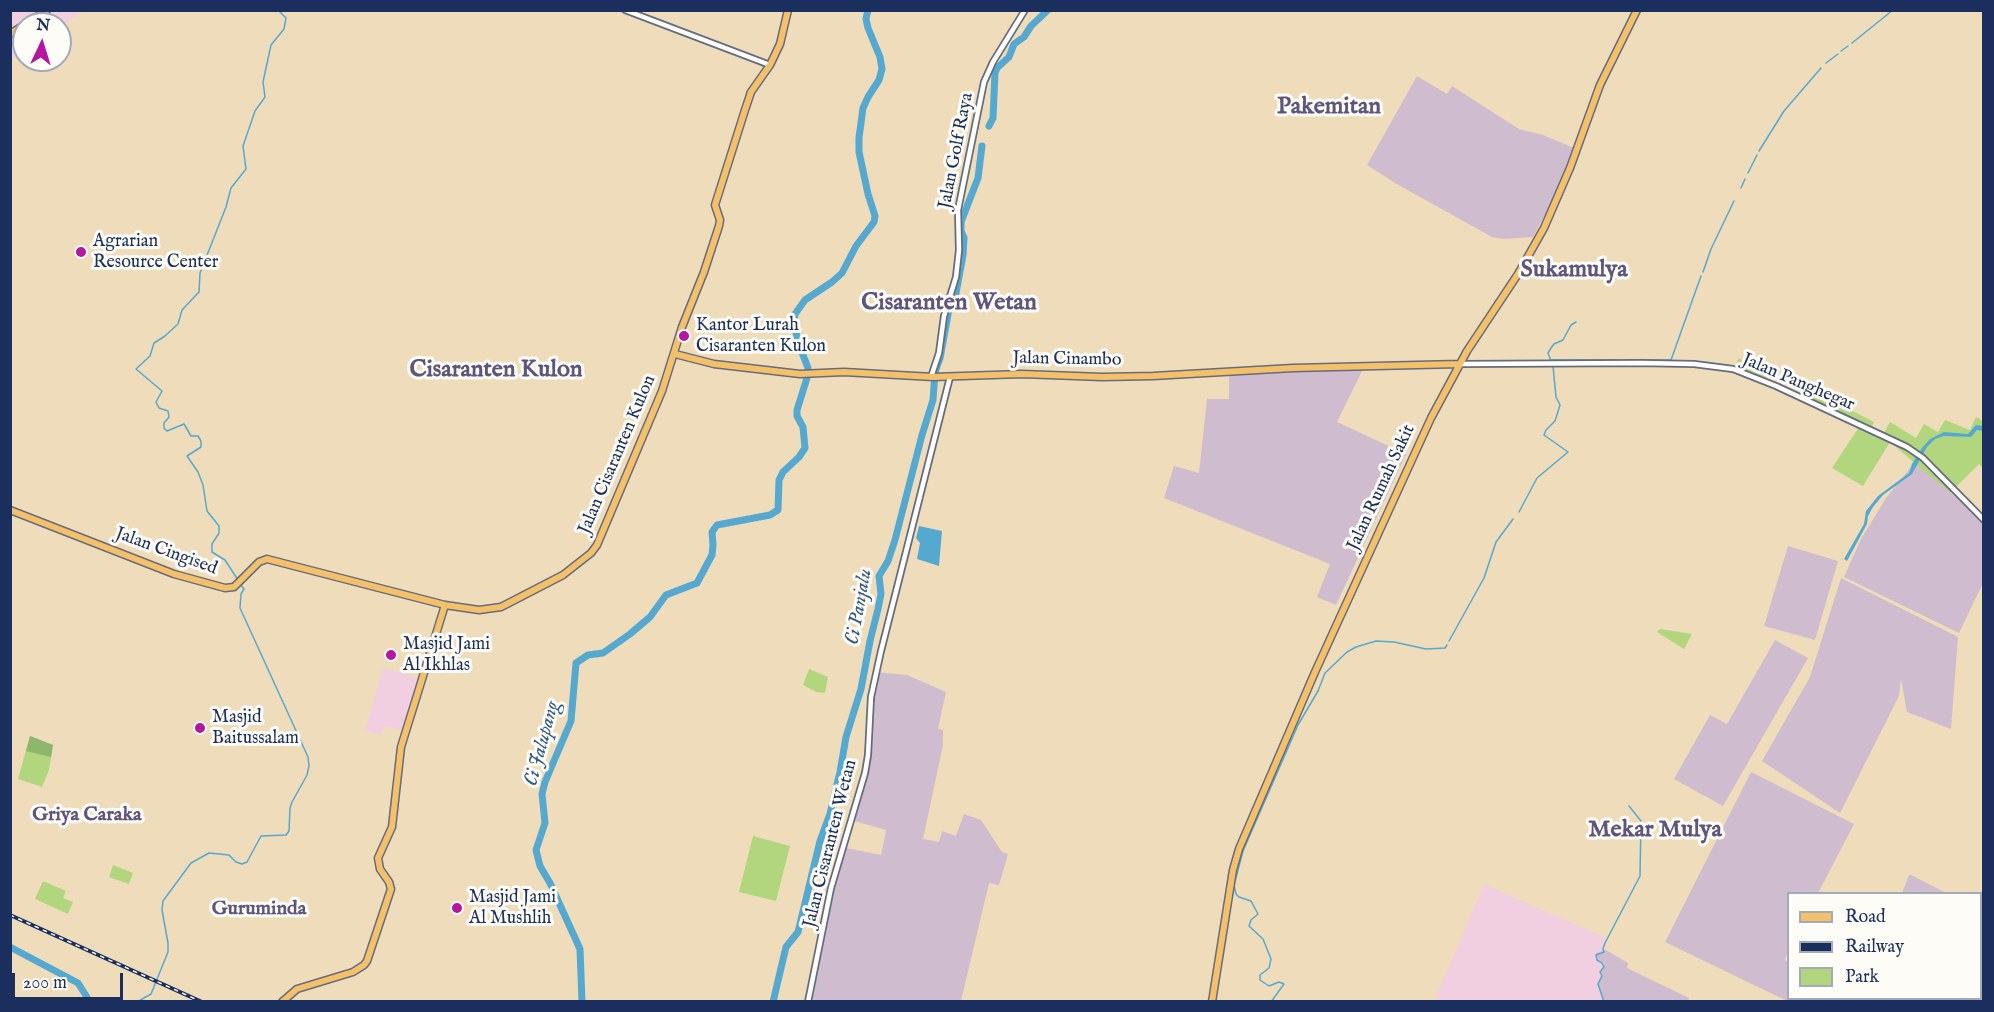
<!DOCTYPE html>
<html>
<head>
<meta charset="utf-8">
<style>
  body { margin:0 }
  #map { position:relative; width:1994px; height:1012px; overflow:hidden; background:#efdcba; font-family:"IM FELL English",serif }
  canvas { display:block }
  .frame { position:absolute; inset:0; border:12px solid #1b2f5e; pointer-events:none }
  .legend { position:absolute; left:1787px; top:892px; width:195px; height:108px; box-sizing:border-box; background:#fdfcf7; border:2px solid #a3aaba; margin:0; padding:8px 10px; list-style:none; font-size:18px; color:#1b2f5e }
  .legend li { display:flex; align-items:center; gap:12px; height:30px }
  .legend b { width:30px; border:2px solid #a3aaba }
  .north { position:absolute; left:12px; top:12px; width:60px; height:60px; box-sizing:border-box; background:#fdfcf7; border:2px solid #a3aaba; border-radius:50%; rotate:4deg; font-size:16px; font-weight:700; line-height:24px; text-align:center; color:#1b2f5e }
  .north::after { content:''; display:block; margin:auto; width:21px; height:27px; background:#b5179e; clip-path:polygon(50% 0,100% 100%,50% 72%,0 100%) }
  .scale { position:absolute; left:12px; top:973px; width:111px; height:27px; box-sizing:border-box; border:3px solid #1b2f5e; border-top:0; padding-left:8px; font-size:18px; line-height:21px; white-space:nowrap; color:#1b2f5e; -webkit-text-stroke:4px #fdfcf7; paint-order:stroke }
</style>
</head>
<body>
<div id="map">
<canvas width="1994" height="1012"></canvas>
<div class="frame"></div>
<ul class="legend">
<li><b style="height:8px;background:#f4c16a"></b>Road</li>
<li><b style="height:8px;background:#1b2f5e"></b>Railway</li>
<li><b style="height:16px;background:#b2d67e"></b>Park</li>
</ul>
<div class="north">N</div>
<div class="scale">200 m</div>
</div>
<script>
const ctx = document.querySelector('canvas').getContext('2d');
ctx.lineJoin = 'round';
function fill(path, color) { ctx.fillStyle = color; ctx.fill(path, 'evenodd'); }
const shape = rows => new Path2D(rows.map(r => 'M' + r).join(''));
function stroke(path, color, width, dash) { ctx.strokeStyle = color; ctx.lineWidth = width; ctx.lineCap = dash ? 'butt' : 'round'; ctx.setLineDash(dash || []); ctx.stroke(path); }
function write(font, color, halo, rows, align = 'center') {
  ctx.font = font + ' "IM FELL English",serif'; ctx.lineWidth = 6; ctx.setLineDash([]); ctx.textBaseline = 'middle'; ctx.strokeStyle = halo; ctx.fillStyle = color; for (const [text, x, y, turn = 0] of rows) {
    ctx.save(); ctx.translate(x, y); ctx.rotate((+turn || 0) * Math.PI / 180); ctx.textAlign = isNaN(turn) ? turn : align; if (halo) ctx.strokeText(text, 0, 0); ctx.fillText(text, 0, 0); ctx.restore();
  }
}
fill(shape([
  [13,10,84,11,60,26,60,24,24,24,24,50,11,59,10,12],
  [383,668,418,677,417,680,420,681,404,731,385,726,381,735,365,731],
  [1484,884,1608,939,1603,946,1606,950,1596,954,1596,958,1604,963,1600,972,1601,976,1597,984,1604,1001,1589,1000,1586,1002,1434,1002]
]), '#f2cfe0');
fill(shape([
  [1417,76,1447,94,1452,86,1519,129,1543,135,1574,148,1556,194,1533,237,1503,239,1492,237,1395,183,1367,165],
  [1364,367,1337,422,1406,454,1336,605,1317,597,1330,564,1164,498,1174,466,1199,473,1207,399,1229,399,1229,374],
  [1915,462,1983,521,1983,583,1959,633,1844,577,1861,539,1886,498],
  [1788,546,1838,561,1815,640,1764,626],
  [1841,578,1958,637,1951,729,1907,712,1901,679,1899,696,1840,813,1762,761,1810,677],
  [1775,640,1808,658,1723,806,1674,779,1710,715,1727,724],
  [875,672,907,675,946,692,938,729,943,730,943,745,923,839,939,842,942,831,956,836,964,814,981,820,1002,852,1008,854,999,885,989,883,961,1001,811,1000,822,942,823,917,841,847,881,855,885,836,886,830,851,820,869,760,870,724],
  [1751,772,1854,824,1818,893,1788,894,1788,952,1785,960,1788,962,1788,998,1814,999,1813,1001,1787,1001,1665,942],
  [1909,875,1911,875,1946,893,1902,893],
  [1981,907,1984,909,1983,1001,1857,1001,1858,998,1980,998],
  [1606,950,1628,963,1627,968,1689,998,1688,1001,1604,1001,1597,984,1601,976,1600,972,1604,963,1596,958,1596,953]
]), '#cfbdcf');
fill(shape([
  [1739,358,1766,375,1764,380,1733,369],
  [1806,387,1874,422,1872,427,1884,433,1890,422,1916,438,1924,424,1938,432,1945,420,1970,430,1976,417,1983,421,1983,468,1979,464,1950,493,1890,442,1863,486,1832,468,1861,424,1801,398],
  [1660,629,1692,634,1684,649,1657,632],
  [809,669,828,677,825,693,816,692,803,685],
  [30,736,53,745,49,770,42,787,18,779],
  [753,836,790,846,776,901,739,892],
  [113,865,133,873,129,884,109,877],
  [43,881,66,891,63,898,73,902,68,914,35,899]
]), '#b2d67e');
fill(shape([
  [30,736,53,745,51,757,26,751]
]), '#8db76d');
fill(shape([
  [1976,425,1983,426,1983,431,1977,430,1971,437,1944,436,1935,439,1927,447,1912,474,1883,495,1873,507,1868,516,1867,524,1847,561,1844,559,1864,524,1866,511,1878,496,1909,473,1912,464,1922,448,1930,439,1944,432,1968,434],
  [919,526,942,531,939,566,917,559,920,543,916,538]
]), '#55a9d1');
stroke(shape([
  [1852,43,1893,10],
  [1841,51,1848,46],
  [1826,63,1838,54],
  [1759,151,1784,111,1821,68],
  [1748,173,1757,155],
  [1741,188,1745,179],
  [1703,272,1711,249,1734,201],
  [1550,360,1617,360],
  [1625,360,1639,360],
  [1645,360,1671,360,1701,276],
  [1551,361,1548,353,1551,348,1554,344,1563,340,1571,325,1576,322],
  [1519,512,1537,478,1568,452,1544,435,1546,430,1555,421,1560,405,1556,397,1553,366],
  [238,580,225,560,212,552,212,544,219,533,219,526,207,511,203,485,198,472,187,456,201,447,201,441,198,436,191,436,184,424,167,431,164,428,164,423,169,417,168,411,159,408,156,402,162,391,136,369,150,356,154,343,165,336,178,324,182,310,199,292,200,273,226,207,231,188,246,169,243,146,255,111,265,97,263,82,271,45,284,29,286,18,278,10],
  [1449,641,1484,578,1496,542,1513,519],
  [137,1002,151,994,168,952,168,943,162,910,163,901,191,863,209,853,229,855,236,862,242,864,247,862,261,836,286,835,289,831,290,808,292,802,307,775,309,766,308,757,240,608,241,594,244,589,240,584],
  [1271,1002,1284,984,1279,982,1269,986,1260,980,1260,975,1269,968,1271,959,1263,939,1249,926,1251,920,1258,914,1251,901,1239,897,1236,894,1234,885,1243,851,1298,725,1318,691,1325,673,1347,652,1356,647,1376,641,1394,642,1426,649,1445,648,1447,645],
  [1587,1002,1593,1002],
  [1604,1002,1598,984,1602,976,1600,972,1604,967,1602,963,1597,960,1596,955,1604,952,1603,949,1605,943,1640,876,1641,821,1629,806]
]), '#55a9d1', 1.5);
stroke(shape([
  [989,126,993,118,995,73,997,68,1009,57,1014,44,1024,37,1031,26,1048,10],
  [10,947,78,983,90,1002],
  [582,1002,580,949,550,883,540,866,536,850,545,823,542,794,545,782,571,721,576,663,588,655,603,653,630,634,650,617,666,595,697,583,712,555,713,545,712,532,717,525,770,515,778,510,779,480,783,472,799,457,805,448,803,427,797,416,797,410,807,378,808,368,798,342,794,323,795,314,805,300,832,282,842,273,856,246,874,222,875,216,868,194,859,152,859,138,863,108,868,97,879,80,882,69,880,57,868,28,866,19,868,10],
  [773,1002,786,947,798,932,820,841,830,814,840,772,846,737,861,689,870,641,878,609,881,594,879,576,888,561,895,540,922,435,933,400,935,372,940,358,949,309,956,293,963,255,964,238,961,231,961,222,978,178,982,146]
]), '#55a9d1', 7);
const minor = shape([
  [625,10,770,65],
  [1460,364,1641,363,1694,364,1733,369,1776,386,1907,447,1923,458,1984,520],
  [931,377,939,353,944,316,956,277,959,250,958,210,984,82,993,62,1025,10],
  [808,1002,831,888,865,773,868,755,871,697,881,651,950,377]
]);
const major = shape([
  [26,24,47,10],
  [10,34,24,25],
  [675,354,714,364,800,374,844,372,933,377,1022,374,1102,377,1153,376,1293,368,1459,364],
  [10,510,174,574,225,588,234,587,259,562,267,559,445,605,479,610,501,607,563,575,591,553,597,545,662,391,682,327,704,272,719,226,720,220,715,205,745,110,751,92,770,65,780,44,788,10],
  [282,1002,297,989,353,972,364,965,367,961,391,889,389,882,380,869,378,858,392,827,401,747,445,605],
  [1212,1002,1233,870,1239,849,1315,672,1431,418,1467,351,1518,274,1544,228,1570,168,1600,85,1637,10]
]);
stroke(minor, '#656c7e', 8);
stroke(major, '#656c7e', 9);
stroke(minor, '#fff', 4.5);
stroke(major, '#f4c16a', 6);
const rail = shape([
  [10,915,202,1002]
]);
stroke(rail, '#1b2f5e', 4);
stroke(rail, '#fdfcf7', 1.5, [4.5]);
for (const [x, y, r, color] of [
  [81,252,6,"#b5179e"],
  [684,336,6,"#b5179e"],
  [391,655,6,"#b5179e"],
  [200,728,6,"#b5179e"],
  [457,908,6,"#b5179e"]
]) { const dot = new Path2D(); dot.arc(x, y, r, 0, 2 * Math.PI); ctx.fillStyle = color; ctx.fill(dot); stroke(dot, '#fdfcf7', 2); }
write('18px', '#1b2f5e', '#fdfcf7', [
  ["Jalan Golf Raya",957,151,-79],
  ["Jalan Cinambo",1067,360,1],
  ["Jalan Panghegar",1798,383,23],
  ["Jalan Cisaranten Kulon",618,455,-67],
  ["Jalan Rumah Sakit",1382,488,-65],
  ["Jalan Cingised",166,552,20],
  ["Jalan Cisaranten Wetan",831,844,-76]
]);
write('18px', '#1b2f5e', '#fdfcf7', [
  ["Agrarian",93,242],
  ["Resource Center",93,263],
  ["Kantor Lurah",696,326],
  ["Cisaranten Kulon",696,347],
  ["Masjid Jami",403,645],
  ["Al Ikhlas",403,666],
  ["Masjid",212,718],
  ["Baitussalam",212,739],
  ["Masjid Jami",469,898],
  ["Al Mushlih",469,919]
], 'left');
write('italic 20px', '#2f5a86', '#fdfcf7', [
  ["Ci Panjalu",860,607,-80],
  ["Ci Jalupang",543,744,-75]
]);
write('bold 20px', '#5e557e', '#fdfcf7', [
  ["Griya Caraka",87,816],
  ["Guruminda",259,910]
]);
write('bold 24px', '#5e557e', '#fdfcf7', [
  ["Pakemitan",1329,108],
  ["Sukamulya",1574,271],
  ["Cisaranten Wetan",949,304],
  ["Cisaranten Kulon",496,371],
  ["Mekar Mulya",1655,831]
]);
</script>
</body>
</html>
